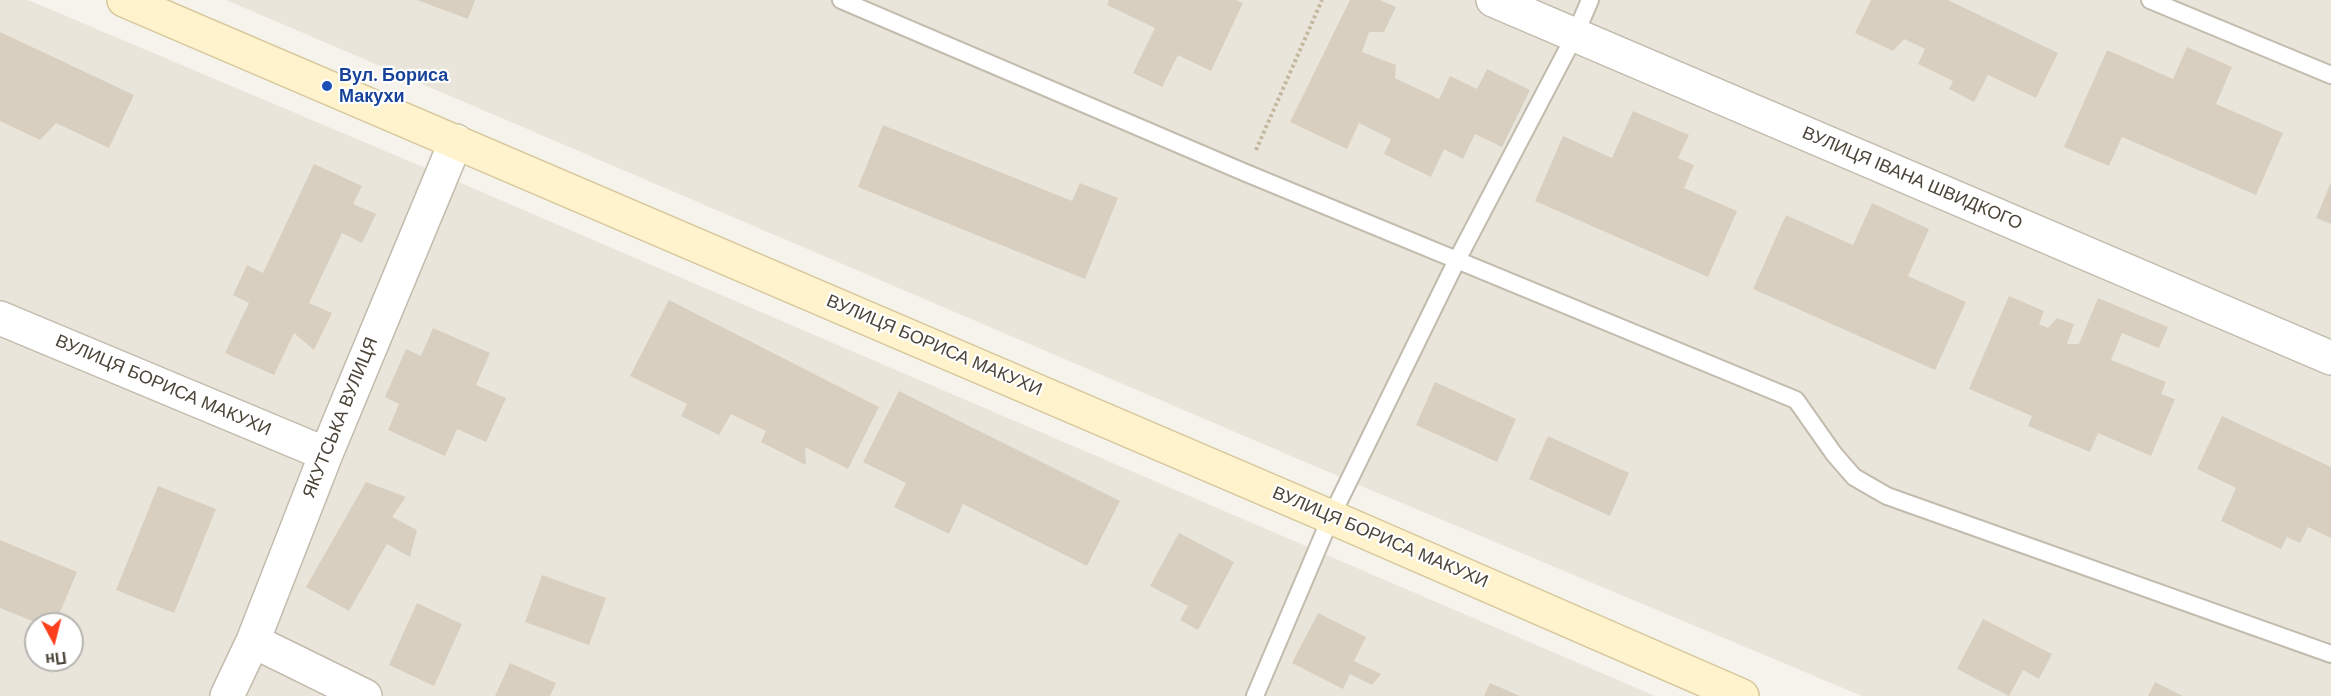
<!DOCTYPE html>
<html>
<head>
<meta charset="utf-8">
<style>
  body { margin:0 }
  #map { position:relative; width:2331px; height:696px; overflow:hidden; background:#f6f3ec; font-family:"DM Sans",sans-serif }
  canvas { display:block }
  .north { position:absolute; left:24px; top:612px; width:60px; height:60px; box-sizing:border-box; background:#fff; border:2px solid #b7b4b0; border-radius:50%; rotate:173deg; font-size:16px; font-weight:700; line-height:24px; text-align:center; color:#4b4439 }
  .north::after { content:''; display:block; margin:auto; width:21px; height:27px; background:#fc3f1d; clip-path:polygon(50% 0,100% 100%,50% 72%,0 100%) }
</style>
</head>
<body>
<div id="map">
<canvas width="2331" height="696"></canvas>
<div class="north">Пн</div>
</div>
<script>
const ctx = document.querySelector('canvas').getContext('2d');
ctx.lineJoin = 'round';
function fill(path, color) { ctx.fillStyle = color; ctx.fill(path, 'evenodd'); }
const shape = rows => new Path2D(rows.map(r => 'M' + r).join(''));
function stroke(path, color, width, dash) { ctx.strokeStyle = color; ctx.lineWidth = width; ctx.lineCap = dash ? 'butt' : 'round'; ctx.setLineDash(dash || []); ctx.stroke(path); }
function write(font, color, halo, rows, align = 'center') {
  ctx.font = font + ' "DM Sans",sans-serif'; ctx.lineWidth = 4.5; ctx.setLineDash([]); ctx.textBaseline = 'middle'; ctx.strokeStyle = halo; ctx.fillStyle = color; for (const [text, x, y, turn = 0] of rows) {
    ctx.save(); ctx.translate(x, y); ctx.rotate((+turn || 0) * Math.PI / 180); ctx.textAlign = isNaN(turn) ? turn : align; if (halo) ctx.strokeText(text, 0, 0); ctx.fillText(text, 0, 0); ctx.restore();
  }
}
fill(shape([
  [0,0,28,0,442,175,1655,696,0,696],
  [36,624,72,624,72,660,36,660],
  [226,0,2331,0,2331,696,1862,696,1340,477]
]), '#eae5da');
fill(shape([
  [417,0,475,0,468,19],
  [1109,0,1236,0,1243,3,1211,71,1178,55,1162,87,1133,73,1155,28,1107,5],
  [1350,0,1380,0,1396,7,1384,32,1369,32,1362,52,1396,65,1395,78,1439,99,1450,76,1477,89,1487,69,1530,90,1502,147,1475,134,1463,159,1444,149,1431,177,1384,154,1391,139,1359,123,1347,149,1290,122],
  [1871,0,1948,0,2058,53,2036,98,1988,75,1974,102,1949,89,1953,81,1918,64,1925,49,1904,39,1893,51,1855,33],
  [0,32,134,95,109,148,56,123,40,140,0,121],
  [2187,47,2232,67,2216,104,2283,133,2256,195,2122,137,2109,166,2064,147,2107,50,2173,79],
  [1633,111,1689,135,1678,158,1694,165,1684,188,1737,211,1708,277,1535,201,1563,136,1612,158],
  [883,125,1072,201,1080,183,1118,198,1085,279,858,187],
  [314,164,362,186,353,204,376,214,362,243,342,233,309,303,332,313,314,350,294,333,274,375,225,353,249,303,233,295,247,265,263,273],
  [2331,182,2331,224,2316,218],
  [1872,203,1929,229,1908,276,1966,302,1935,370,1753,289,1786,215,1853,245],
  [2009,296,2044,311,2039,324,2048,328,2057,318,2074,324,2067,344,2079,344,2098,298,2168,327,2159,348,2122,333,2111,360,2166,382,2161,394,2175,399,2151,456,2098,433,2090,452,2028,426,2032,416,1969,389],
  [669,300,879,407,848,469,805,447,806,465,761,442,766,431,731,414,719,435,681,416,687,404,630,376],
  [433,328,490,353,476,385,506,398,486,442,457,429,445,456,388,430,399,404,385,397,406,349,421,356],
  [1435,382,1516,419,1497,462,1416,425],
  [899,391,1120,501,1087,566,963,504,949,534,894,507,906,483,863,462],
  [2222,416,2331,467,2331,538,2308,527,2300,543,2287,537,2281,549,2221,521,2236,488,2197,469],
  [1548,436,1629,473,1610,516,1529,479],
  [366,482,406,497,392,517,417,530,410,557,387,544,349,611,306,587],
  [158,486,216,509,174,613,116,590],
  [1179,533,1234,562,1198,630,1180,620,1188,606,1150,586],
  [0,540,77,572,55,624,40,624,0,608],
  [542,575,606,598,589,645,525,622],
  [417,603,462,624,434,686,389,665],
  [1318,613,1366,637,1354,661,1381,674,1372,685,1350,674,1343,689,1292,663],
  [1983,619,2052,654,2039,679,2023,670,2009,696,1957,669],
  [510,663,556,683,550,696,495,696],
  [2155,682,2183,696,2148,696],
  [1490,683,1520,696,1484,696]
]), '#d8cfc1');
const lane = shape([
  [841,0,1246,173,1796,400,1834,454,1854,477,1887,496,2331,654],
  [2150,0,2331,75],
  [1255,696,1331,517,1457,260,1575,35,1590,0]
]);
const street = shape([
  [1493,0,2331,358],
  [0,318,326,454],
  [253,641,365,696],
  [227,696,253,641,326,454,456,141]
]);
const secondary = shape([
  [124,0,1331,517,1742,696]
]);
stroke(lane, '#c2bbae', 20);
stroke(street, '#c2bbae', 36);
stroke(secondary, '#d6c79b', 36);
stroke(shape([
  [1256,150,1322,0]
]), '#c4b79f', 4, [3, 3]);
stroke(lane, '#fff', 16);
stroke(street, '#fff', 33);
stroke(secondary, '#fff3cd', 33);
for (const [x, y, r, color] of [
  [327,86,6,"#1a4fb4"]
]) { const dot = new Path2D(); dot.arc(x, y, r, 0, 2 * Math.PI); ctx.fillStyle = color; ctx.fill(dot); stroke(dot, '#fff', 2); }
write('bold 18px', '#164399', '#fff', [
  ["Вул. Бориса",339,76],
  ["Макухи",339,97]
], 'left');
write('18px', '#4b4439', '#fff', [
  ["ВУЛИЦЯ ІВАНА ШВИДКОГО",1912,179,23],
  ["ВУЛИЦЯ БОРИСА МАКУХИ",934,346,23],
  ["ВУЛИЦЯ БОРИСА МАКУХИ",163,386,23],
  ["ЯКУТСЬКА ВУЛИЦЯ",341,418,-68],
  ["ВУЛИЦЯ БОРИСА МАКУХИ",1380,538,23]
]);
</script>
</body>
</html>
